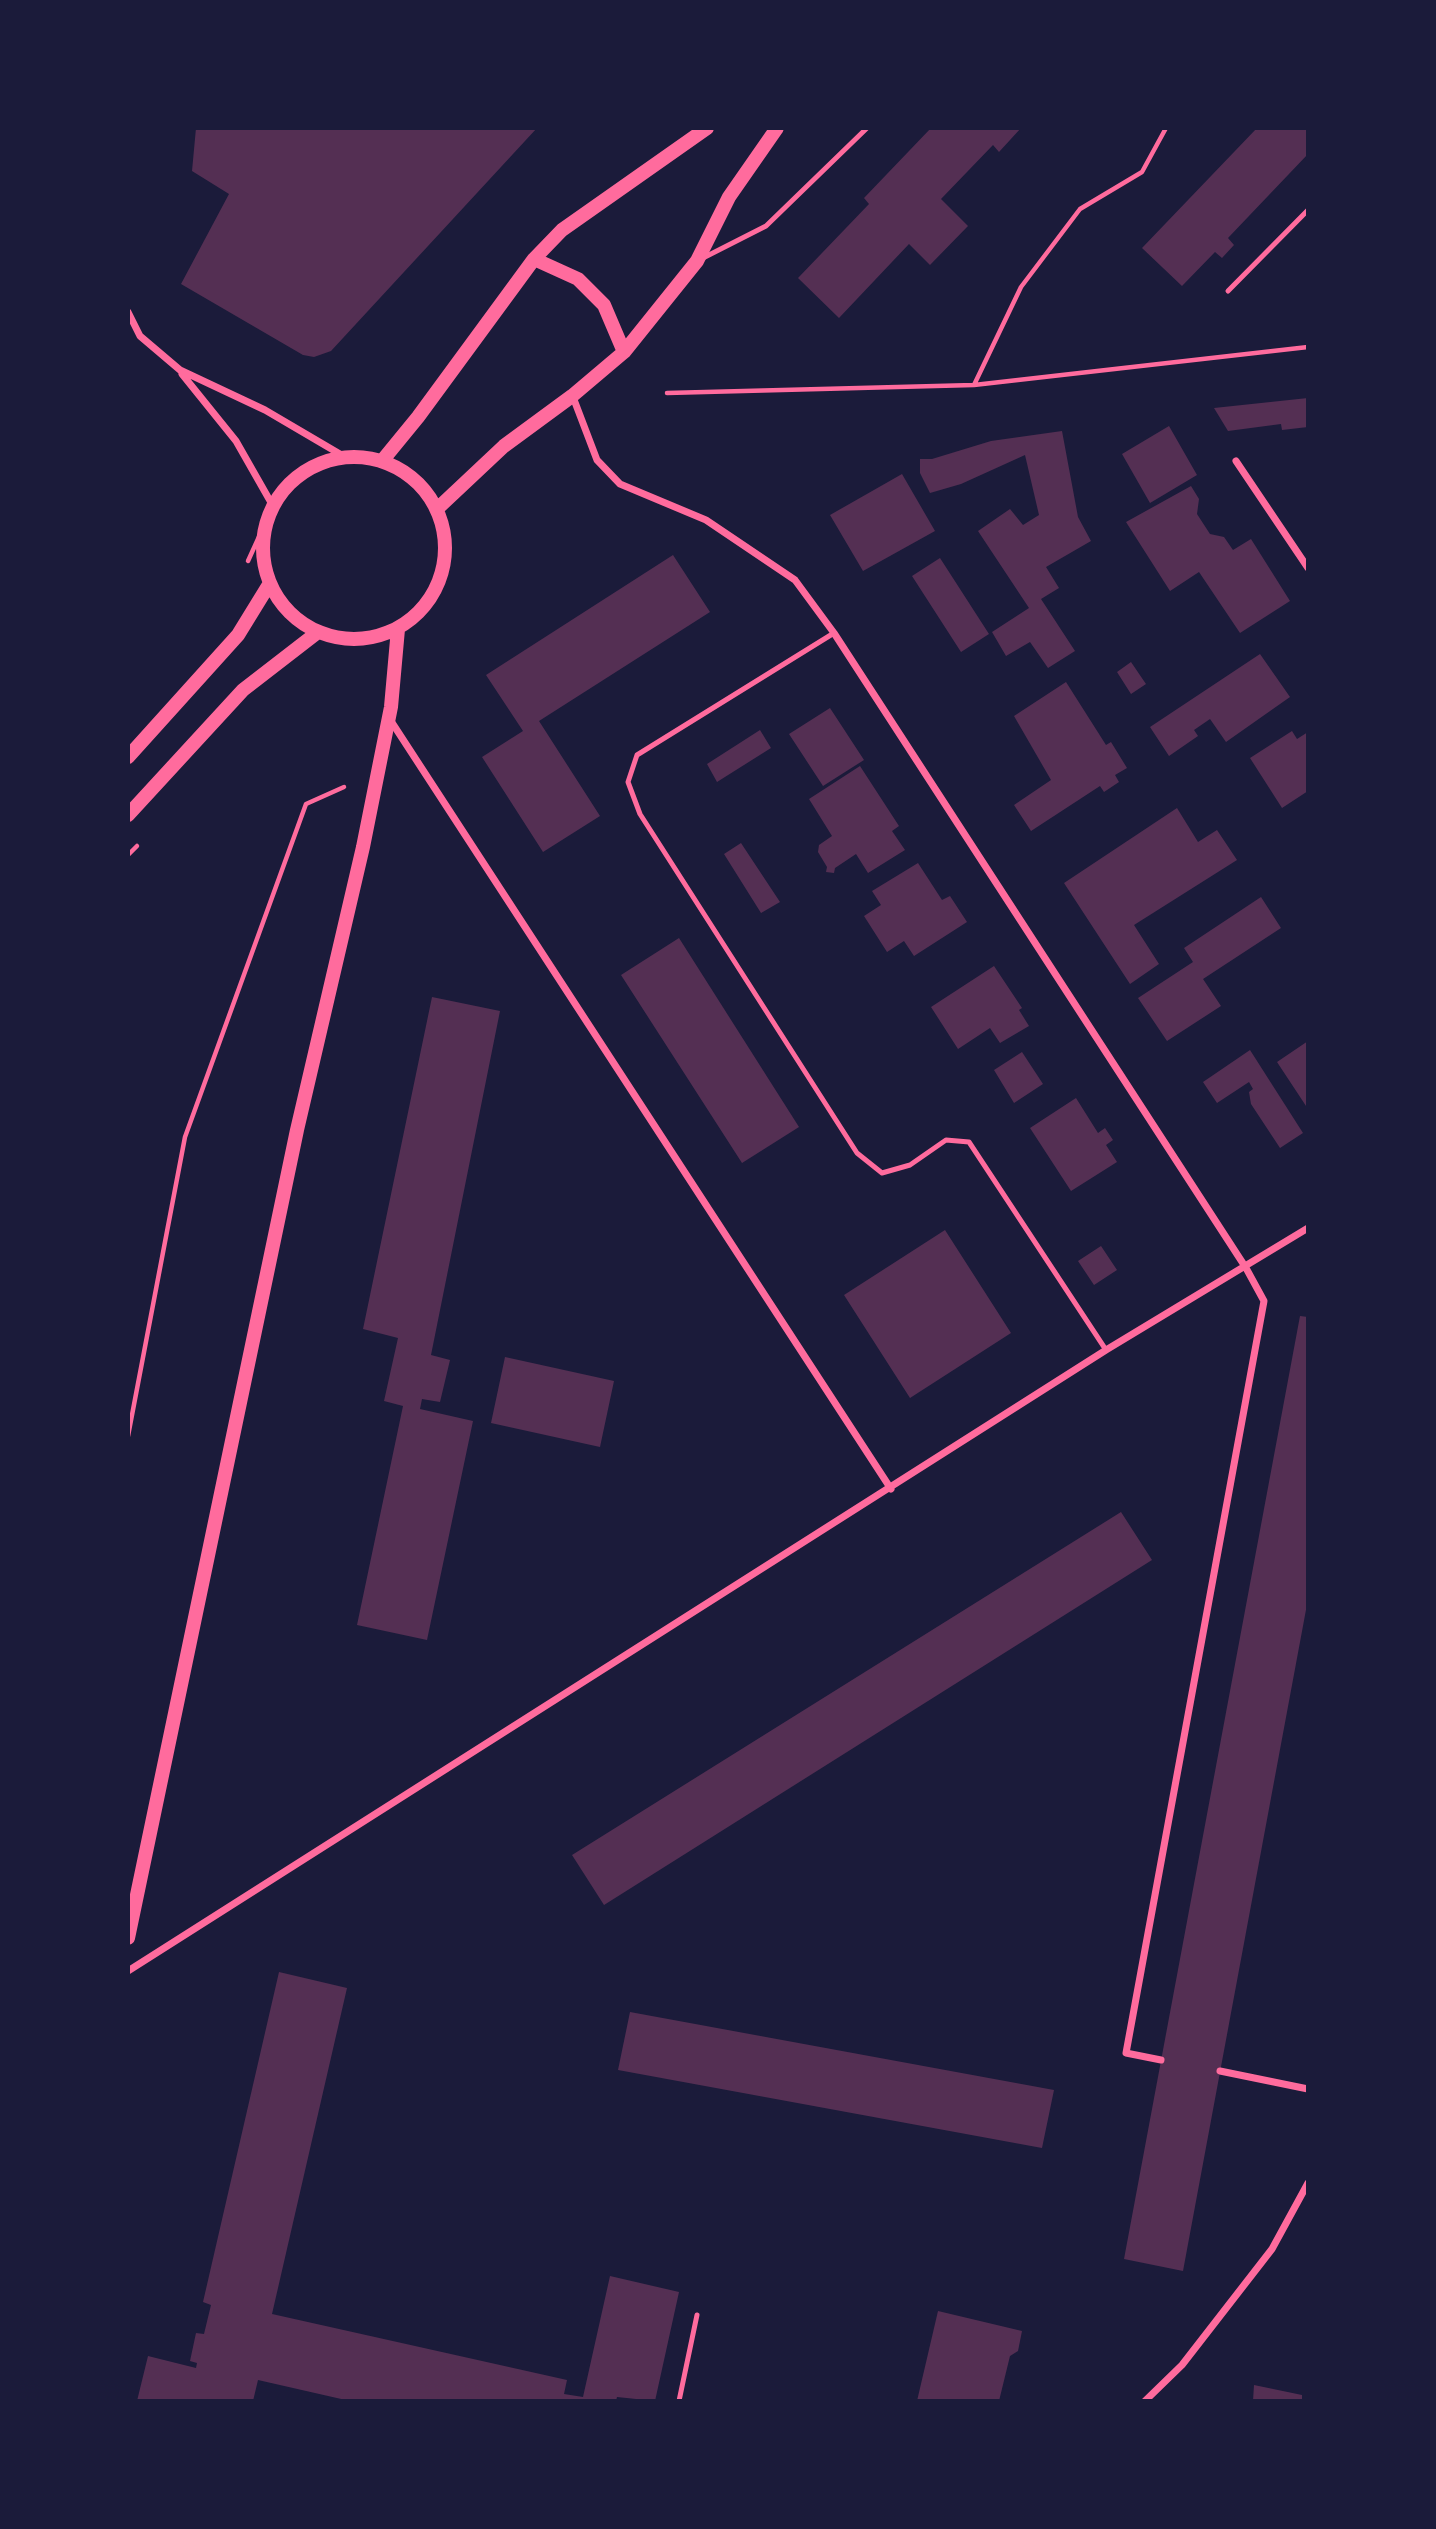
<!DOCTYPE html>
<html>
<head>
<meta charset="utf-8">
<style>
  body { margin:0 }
  #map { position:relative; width:1436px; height:2529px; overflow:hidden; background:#1b1b3a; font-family:"Open Sans",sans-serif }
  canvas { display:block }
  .frame { position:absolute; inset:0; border:130px solid #1b1b3a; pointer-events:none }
</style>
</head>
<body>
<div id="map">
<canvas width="1436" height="2529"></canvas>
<div class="frame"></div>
</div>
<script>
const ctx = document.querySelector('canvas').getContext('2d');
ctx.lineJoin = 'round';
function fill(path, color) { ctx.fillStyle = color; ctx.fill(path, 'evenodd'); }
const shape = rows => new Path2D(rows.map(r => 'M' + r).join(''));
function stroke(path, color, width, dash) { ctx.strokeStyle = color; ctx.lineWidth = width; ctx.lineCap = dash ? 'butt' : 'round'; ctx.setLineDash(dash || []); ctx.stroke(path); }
fill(shape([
  [196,128,537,128,331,351,314,357,303,355,181,284,229,194,192,171],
  [931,128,1021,128,999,152,993,145,941,199,968,226,930,265,909,244,839,318,798,278,869,204,864,198],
  [1257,128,1308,128,1308,154,1228,238,1234,245,1222,258,1215,252,1182,286,1142,248],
  [1308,398,1308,427,1282,430,1281,424,1228,431,1214,408],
  [1169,426,1197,475,1150,503,1122,454],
  [1062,431,1078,517,1091,541,1046,567,1059,588,1041,599,1075,651,1048,668,1030,642,1006,656,992,632,1029,608,978,531,1010,509,1023,525,1039,515,1025,455,961,484,930,493,920,473,920,459,932,459,991,441],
  [902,474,935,531,863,571,830,515],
  [1191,486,1199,499,1197,514,1210,534,1224,537,1233,550,1251,539,1290,601,1240,633,1199,572,1170,591,1126,522],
  [673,555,710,612,539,721,600,816,543,852,482,757,523,731,486,675],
  [940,558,989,634,961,652,912,576],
  [1260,654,1290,697,1226,742,1210,719,1194,730,1198,736,1169,756,1150,727],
  [1131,662,1146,684,1131,694,1117,672],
  [1066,682,1106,745,1111,742,1127,768,1115,775,1119,782,1104,792,1100,786,1031,831,1014,805,1051,780,1014,716],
  [830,708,864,760,823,786,789,734],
  [760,730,771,748,717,782,707,764],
  [1292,731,1297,739,1308,732,1308,791,1282,808,1250,758],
  [860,766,899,826,892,831,905,850,868,873,856,854,835,868,834,873,826,872,827,867,818,852,819,845,832,836,809,799],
  [1177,808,1198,842,1217,830,1237,860,1134,925,1159,964,1130,984,1064,883],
  [741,843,780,902,761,913,724,854],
  [918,863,942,900,950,896,967,922,914,956,904,941,887,952,864,916,881,905,872,891],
  [1261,897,1281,928,1203,979,1221,1006,1167,1041,1138,998,1193,962,1184,948],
  [679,938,799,1127,742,1163,621,975],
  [994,966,1022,1008,1019,1010,1029,1026,1000,1043,990,1028,958,1049,931,1007],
  [432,997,500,1011,431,1355,450,1360,440,1402,422,1399,420,1409,473,1421,427,1640,357,1625,403,1406,384,1401,398,1338,363,1329],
  [1308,1041,1308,1109,1277,1062],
  [1250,1050,1303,1133,1280,1148,1251,1104,1249,1092,1253,1089,1249,1082,1217,1103,1203,1082],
  [1022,1052,1043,1084,1014,1103,994,1070],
  [1076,1098,1098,1133,1105,1128,1113,1140,1106,1145,1117,1162,1071,1191,1030,1128],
  [945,1230,1011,1333,910,1398,844,1295],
  [1101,1246,1117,1270,1094,1285,1078,1261],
  [1300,1316,1308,1317,1308,1599,1183,2271,1124,2259],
  [505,1357,614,1381,600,1447,491,1423],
  [1121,1512,1152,1560,604,1905,572,1855],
  [279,1972,347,1988,272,2314,567,2380,564,2394,583,2397,610,2276,679,2292,655,2401,617,2397,616,2401,350,2401,258,2380,253,2401,137,2401,148,2356,196,2368,197,2363,190,2361,196,2333,204,2334,211,2305,203,2302],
  [630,2012,1054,2090,1042,2148,618,2070],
  [938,2311,1022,2331,1018,2351,1010,2356,999,2401,917,2401],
  [1254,2385,1302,2395,1302,2401,1253,2401]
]), '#542f53');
stroke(shape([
  [974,385,1308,347],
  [667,393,974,385,1021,287,1080,209,1142,172,1166,128],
  [248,561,263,528],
  [128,855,137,846],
  [128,1436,185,1137,306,804,344,787]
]), '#ff6b9d', 4.5);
stroke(shape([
  [703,258,766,226,867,128],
  [1228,291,1308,210],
  [834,633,637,755,628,782,640,814,857,1153,882,1173,910,1165,946,1140,969,1142,1106,1350],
  [679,2401,697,2315]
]), '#ff6b9d', 5);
stroke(shape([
  [128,312,140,336,180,370,265,410,345,457],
  [182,374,236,441,273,506],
  [573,397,597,460,620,484,706,520,795,580,834,633,1246,1268,1264,1301,1126,2053,1161,2060],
  [1236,461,1308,568],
  [389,718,891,1489],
  [128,1971,1106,1350,1308,1228],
  [1220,2071,1308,2089],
  [1145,2401,1182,2365,1272,2249,1308,2183]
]), '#ff6b9d', 7);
stroke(shape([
  [534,259,578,279,604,305,624,352],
  '263 548a91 91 0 1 1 182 0a91 91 0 1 1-182 0Z',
  [382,461,418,417,534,259,562,230,707,128],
  [437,509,504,446,572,396,624,352,697,261,729,197,777,128],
  [128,757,238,635,270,583],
  [128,815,243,690,318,632],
  [128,1938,297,1130,363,847,391,707,398,629]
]), '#ff6b9d', 14);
</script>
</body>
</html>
